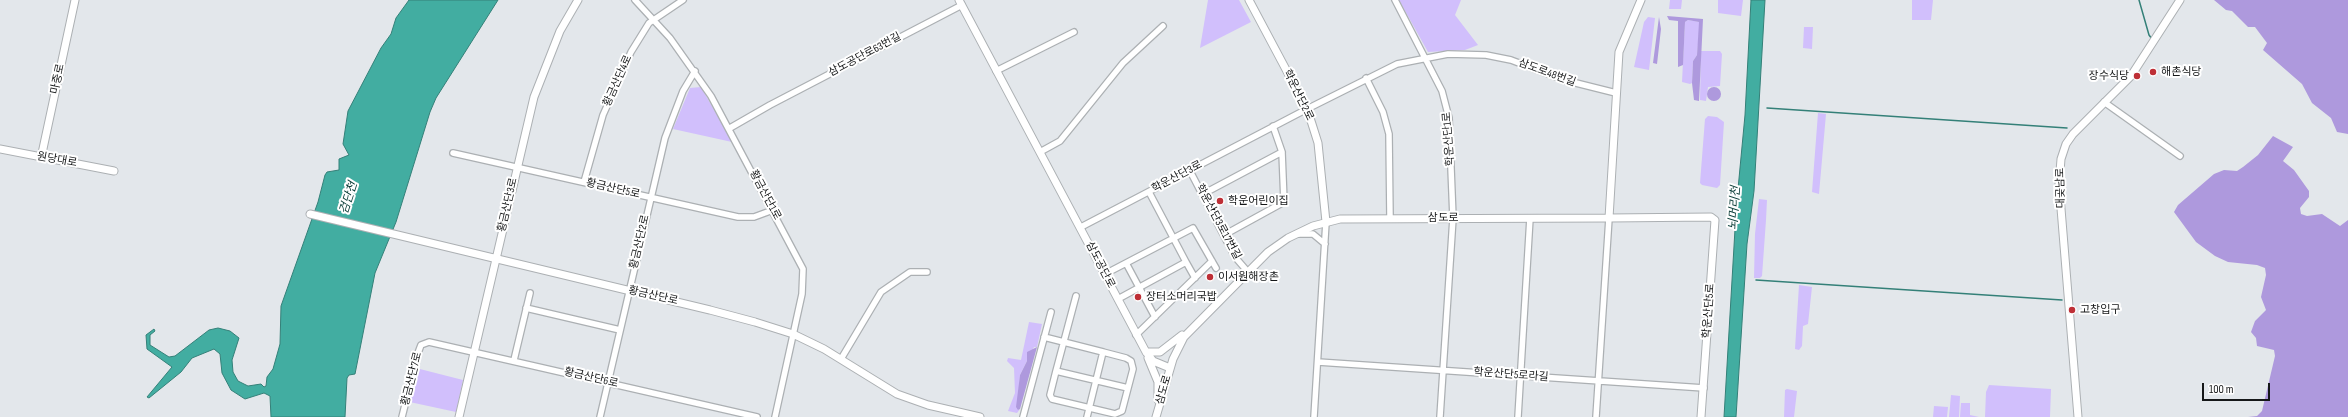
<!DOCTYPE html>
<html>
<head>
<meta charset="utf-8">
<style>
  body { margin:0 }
  #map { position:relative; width:2348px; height:417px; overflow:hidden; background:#e3e7eb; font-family:"Sofia Sans Condensed",sans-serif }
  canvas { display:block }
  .scale { position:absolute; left:2202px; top:383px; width:68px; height:18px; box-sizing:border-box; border:2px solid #151718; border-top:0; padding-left:5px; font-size:12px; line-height:14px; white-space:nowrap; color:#151718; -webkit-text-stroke:3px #fff; paint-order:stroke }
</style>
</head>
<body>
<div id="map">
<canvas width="2348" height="417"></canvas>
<div class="scale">100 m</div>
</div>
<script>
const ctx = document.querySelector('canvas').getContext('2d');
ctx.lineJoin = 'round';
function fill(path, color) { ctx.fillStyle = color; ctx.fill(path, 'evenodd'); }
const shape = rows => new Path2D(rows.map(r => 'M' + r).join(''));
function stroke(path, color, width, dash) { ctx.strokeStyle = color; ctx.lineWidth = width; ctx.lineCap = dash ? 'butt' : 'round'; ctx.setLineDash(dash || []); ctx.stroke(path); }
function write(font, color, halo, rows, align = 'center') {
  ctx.font = font + ' "Sofia Sans Condensed","Noto Sans KR",sans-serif'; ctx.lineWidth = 4; ctx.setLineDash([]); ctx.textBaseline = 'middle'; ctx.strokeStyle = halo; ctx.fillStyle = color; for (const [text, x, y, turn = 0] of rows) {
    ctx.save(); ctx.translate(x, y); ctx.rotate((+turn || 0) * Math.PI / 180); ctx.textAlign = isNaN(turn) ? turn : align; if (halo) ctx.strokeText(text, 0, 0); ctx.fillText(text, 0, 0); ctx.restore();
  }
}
fill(shape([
  [1208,0,1239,0,1251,22,1200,48],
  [1399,0,1461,0,1455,15,1478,45,1465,50,1428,52],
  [1670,0,1682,0,1681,9,1669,9],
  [1718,0,1743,0,1741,16,1718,13],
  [1912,0,1933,0,1931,20,1912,20],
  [1648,17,1655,18,1649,70,1634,67,1644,22],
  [1688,20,1700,22,1697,55,1693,61,1692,83,1690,84,1682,82,1685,22],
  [1804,27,1813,27,1812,49,1803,48],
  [1701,51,1720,51,1722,54,1720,86,1708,87,1706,101,1700,100],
  [701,87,717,115,732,142,673,129,690,88],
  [1818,113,1826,114,1819,194,1812,192],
  [1708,116,1717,117,1724,122,1720,185,1717,188,1702,185,1700,183,1705,119],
  [1759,199,1767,200,1766,220,1762,276,1760,278,1754,278,1755,234],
  [1799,285,1812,287,1808,324,1803,326,1802,346,1799,350,1795,349],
  [1029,322,1042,324,1037,347,1034,347,1020,375,1018,400,1018,410,1020,409,1017,413,1008,411,1015,393,1014,368,1007,361,1008,358,1021,360],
  [412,367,463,380,456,412,405,401],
  [1989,385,2051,389,2050,417,1985,417,1986,392],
  [1787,389,1797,391,1794,417,1784,417,1785,390],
  [1951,395,1960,396,1959,417,1949,417],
  [1961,403,1970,403,1970,415,1979,417,1960,417],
  [1934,406,1948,407,1947,417,1933,417]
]), '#d1bffc');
fill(shape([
  [2214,0,2348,0,2348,134,2337,132,2331,118,2312,103,2302,84,2263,50,2267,43,2255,27,2248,27,2232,11,2226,10],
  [1667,16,1703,19,1699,101,1694,100,1692,83,1693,61,1697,55,1699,22,1688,20,1685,22,1683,65,1678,67,1678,21,1669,20],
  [1659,17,1661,29,1657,64,1653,63],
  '1707 94a7 7 0 1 1 14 0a7 7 0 1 1-14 0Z',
  [2273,136,2293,147,2283,161,2294,170,2309,191,2309,197,2300,208,2301,214,2307,216,2322,214,2340,226,2348,220,2348,417,2248,417,2257,416,2262,411,2275,356,2274,350,2257,346,2256,338,2251,332,2255,321,2266,310,2261,297,2266,275,2265,268,2257,265,2228,262,2215,256,2196,242,2174,212,2178,205,2214,174,2224,170,2237,171,2243,167,2258,155],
  [1037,347,1020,409,1018,410,1016,407,1020,375,1027,361,1027,352]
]), '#ae99dd');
const water = shape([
  [409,0,498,0,436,98,430,112,396,222,375,273,355,374,349,375,347,378,345,417,271,417,270,396,264,393,245,399,231,390,222,373,220,354,214,349,192,358,181,372,149,398,147,397,172,367,147,349,146,335,154,329,155,331,150,335,150,345,169,357,175,356,209,330,218,328,230,331,239,338,232,360,233,372,238,381,248,386,261,384,264,387,266,386,267,377,273,369,280,344,281,306,318,202,325,175,327,172,339,170,339,159,349,155,343,144,348,111,381,48,391,34,396,18,409,0],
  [1751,0,1765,0,1754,191,1747,244,1736,417,1724,417,1736,212,1730,207,1733,198,1737,196,1738,189,1745,115,1751,0]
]);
fill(water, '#42ada1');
stroke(water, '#348078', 1);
stroke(shape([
  [2139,0,2149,35,2152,39],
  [1767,108,2067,128],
  [1756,280,2062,300]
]), '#348078', 1.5);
const minor = shape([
  [635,0,670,38,711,96,803,269,802,294,775,417],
  [1395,0,1442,91,1449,118,1453,218,1440,417],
  [996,71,1074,32],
  [1366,78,1383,112,1389,134,1390,218],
  [2104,102,2180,156],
  [730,128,770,105,962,5],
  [1040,152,1060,141,1123,63,1163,26],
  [453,153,738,217,754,217,773,210],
  [1190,171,1235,257,1248,272],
  [584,182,603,115,631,52,649,23,683,0],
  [1203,194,1282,152],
  [1081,227,1307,109,1397,64,1448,54,1486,55,1511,60,1564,80,1616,93],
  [1298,234,1313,234,1325,244],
  [1224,235,1284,202,1282,152,1273,126],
  [1186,262,1195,278],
  [1126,263,1155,317],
  [1105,274,1193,228,1216,268],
  [1118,299,1186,262,1149,192],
  [526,308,620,330],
  [1136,335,1212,261],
  [1044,337,1103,352,1087,417],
  [1103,352,1126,358,1131,361,1133,369,1128,388],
  [841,359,881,292,910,272,927,272],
  [514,360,530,293],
  [1318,362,1704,388],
  [1056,371,1128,388,1122,411,1115,414,1052,399,1050,395,1056,371],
  [1056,371,1076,296],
  [402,417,418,353,421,345,429,342,757,417],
  [600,417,665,138,683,91,695,71],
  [1023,417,1051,312],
  [1314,417,1326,222],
  [1518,417,1530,218],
  [1596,417,1609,218]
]);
const tertiary = shape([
  [959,0,1146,352,1153,361,1170,368],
  [1249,0,1307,109,1312,124,1318,143,1326,222],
  [0,149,114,171],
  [41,158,75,0],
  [310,214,710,310,755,322,793,334,824,349,897,394,928,405,980,417],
  [1609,218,1711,217,1715,220,1701,417],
  [1146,352,1160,352,1182,335],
  [1148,358,1158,382,1158,400],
  [459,417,534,97,560,31,578,0],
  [1156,417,1173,359,1184,337,1268,252,1288,238,1313,226,1340,219,1609,218,1619,52,1641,0],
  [2078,417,2059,184,2061,159,2066,144,2073,134,2131,76,2180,0]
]);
stroke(minor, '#acb0b3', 8);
stroke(tertiary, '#acb0b3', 9);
stroke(minor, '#fff', 5.5);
stroke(tertiary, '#fff', 7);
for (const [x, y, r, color] of [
  [2153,72,4,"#be2f36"],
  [2137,76,4,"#be2f36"],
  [1220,201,4,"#be2f36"],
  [1210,277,4,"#be2f36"],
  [1138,297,4,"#be2f36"],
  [2072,310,4,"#be2f36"]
]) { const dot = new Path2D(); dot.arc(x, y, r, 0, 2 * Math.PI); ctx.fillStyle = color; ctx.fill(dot); stroke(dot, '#fff', 1.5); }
write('11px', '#151718', '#fff', [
  ["삼도공단로63번길",865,55,-28],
  ["삼도로48번길",1547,73,20],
  ["마중로",58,79,-78],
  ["황금산단4로",618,81,-66],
  ["학운산단2로",1298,95,64],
  ["학운산단1로",1449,139,-94],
  ["원당대로",57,160,10],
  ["학운산단3로",1177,177,-28],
  ["대곶남로",2061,188,-91],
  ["황금산단5로",613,189,13],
  ["황금산단1로",765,195,62],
  ["황금산단3로",508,205,-77],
  ["삼도로",1443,218],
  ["학운산단3로17번길",1218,222,62],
  ["황금산단2로",640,242,-77],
  ["삼도공단로",1100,265,63],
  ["황금산단로",653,296,13],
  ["학운산단5로",1709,311,-86],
  ["학운산단5로라길",1511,375,4],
  ["황금산단6로",591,378,13],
  ["황금산단7로",412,379,-76],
  ["삼도로",1164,390,-74]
]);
write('11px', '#151718', '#fff', [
  ["해촌식당",2161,72],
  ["장수식당",2129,76,"right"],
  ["학운어린이집",1228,201],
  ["이서원해장촌",1218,277],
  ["장터소머리국밥",1146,297],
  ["고창입구",2080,310]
], 'left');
write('italic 12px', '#073a35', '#fff', [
  ["검단천",349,198,-72],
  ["뇌머리천",1735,208,-86]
]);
</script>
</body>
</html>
